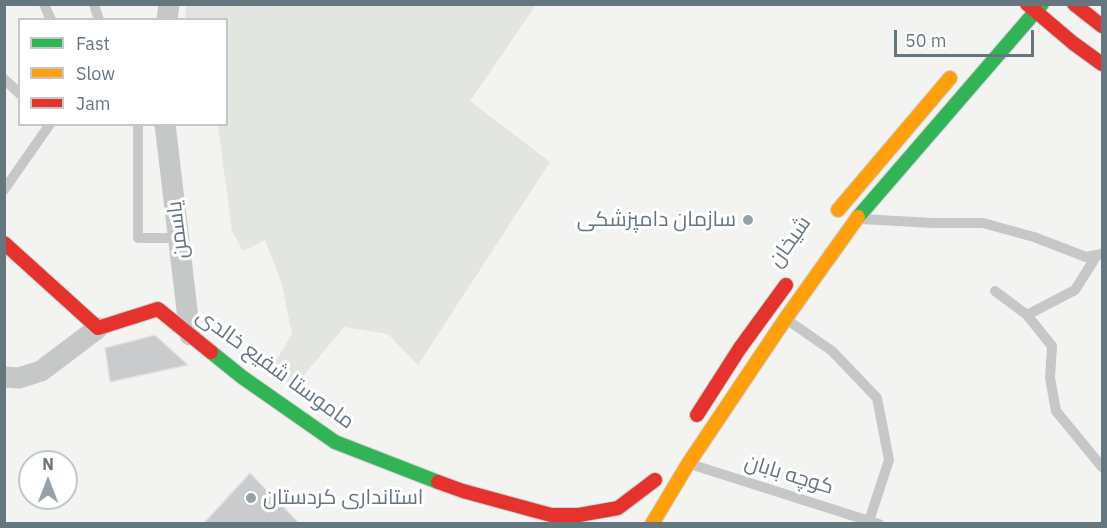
<!DOCTYPE html>
<html>
<head>
<meta charset="utf-8">
<style>
  body { margin:0 }
  #map { position:relative; width:1107px; height:528px; overflow:hidden; background:#f3f3f2; font-family:"IBM Plex Sans",sans-serif }
  canvas { display:block }
  .frame { position:absolute; inset:0; border:6px solid #66767f; pointer-events:none }
  .legend { position:absolute; left:18px; top:18px; width:210px; height:108px; box-sizing:border-box; background:#fff; border:2px solid #c2c8cc; margin:0; padding:8px 10px; list-style:none; font-size:18px; color:#66767f }
  .legend li { display:flex; align-items:center; gap:12px; height:30px }
  .legend b { width:30px; border:2px solid #c2c8cc }
  .north { position:absolute; left:18px; top:450px; width:60px; height:60px; box-sizing:border-box; background:#fff; border:2px solid #c2c8cc; border-radius:50%; rotate:0deg; font-size:16px; font-weight:700; line-height:24px; text-align:center; color:#66767f }
  .north::after { content:''; display:block; margin:auto; width:21px; height:27px; background:#97a2a7; clip-path:polygon(50% 0,100% 100%,50% 72%,0 100%) }
  .scale { position:absolute; left:894px; top:30px; width:140px; height:27px; box-sizing:border-box; border:3px solid #66767f; border-top:0; padding-left:8px; font-size:18px; line-height:21px; white-space:nowrap; color:#66767f; -webkit-text-stroke:4px #fff; paint-order:stroke }
</style>
</head>
<body>
<div id="map">
<canvas width="1107" height="528"></canvas>
<div class="frame"></div>
<ul class="legend">
<li><b style="height:8px;background:#30b455"></b>Fast</li>
<li><b style="height:8px;background:#ff9f0a"></b>Slow</li>
<li><b style="height:8px;background:#e5322d"></b>Jam</li>
</ul>
<div class="north">N</div>
<div class="scale">50 m</div>
</div>
<script>
const ctx = document.querySelector('canvas').getContext('2d');
ctx.lineJoin = 'round';
function fill(path, color) { ctx.fillStyle = color; ctx.fill(path, 'evenodd'); }
const shape = rows => new Path2D(rows.map(r => 'M' + r).join(''));
function stroke(path, color, width, dash) { ctx.strokeStyle = color; ctx.lineWidth = width; ctx.lineCap = dash ? 'butt' : 'round'; ctx.setLineDash(dash || []); ctx.stroke(path); }
function write(font, color, halo, rows, align = 'center') {
  ctx.font = font + ' "IBM Plex Sans",Cairo,sans-serif'; ctx.lineWidth = 6; ctx.setLineDash([]); ctx.textBaseline = 'middle'; ctx.strokeStyle = halo; ctx.fillStyle = color; for (const [text, x, y, turn = 0] of rows) {
    ctx.save(); ctx.translate(x, y); ctx.rotate((+turn || 0) * Math.PI / 180); ctx.textAlign = isNaN(turn) ? turn : align; if (halo) ctx.strokeText(text, 0, 0); ctx.fillText(text, 0, 0); ctx.restore();
  }
}
fill(shape([
  [186,5,214,5,206,19,185,19],
  [238,5,273,5,250,26]
]), '#e2e3e3');
fill(shape([
  [214,5,238,5,250,25,273,5,536,5,470,101,550,162,418,365,388,334,344,327,294,387,270,371,292,334,281,281,265,240,243,251,232,231,218,125,226,124,226,20,206,19]
]), '#e2e5e0');
const building = shape([
  [155,335,188,365,110,382,105,348,155,335],
  [250,473,300,524,203,524,250,473]
]);
fill(building, '#cacbcc');
stroke(building, '#e2e2e2', 1.5);
const fast = shape([
  [858,217,1042,4],
  [211,352,242,377,335,442,438,482]
]);
const slow = shape([
  [838,210,950,78],
  [652,524,688,464,786,318,858,217]
]);
const jam = shape([
  [1027,4,1073,43,1102,64],
  [1074,4,1102,26],
  [4,243,98,328,158,309,211,352],
  [697,415,740,348,786,285],
  [438,482,463,491,551,515,579,515,618,508,655,480]
]);
stroke(fast, '#cfd0d0', 16);
stroke(slow, '#cfd0d0', 16);
stroke(jam, '#cfd0d0', 16);
stroke(shape([
  [44,4,51,20],
  [94,4,99,20],
  [4,79,20,94],
  [138,124,138,238,179,238],
  [4,190,50,124],
  [860,219,934,223,983,223,1034,237,1086,257,1102,254],
  [995,291,1027,315,1052,346,1050,378,1056,411,1102,467],
  [1027,315,1075,290,1097,255],
  [786,319,832,351,877,398,889,460,868,524],
  [690,464,879,524]
]), '#c6c8c8', 10);
stroke(shape([
  [167,20,169,4],
  [165,124,190,335],
  [4,377,19,378,41,371,98,328]
]), '#c6c8c8', 21);
stroke(fast, '#30b455', 14);
stroke(slow, '#ff9f0a', 14);
stroke(jam, '#e5322d', 14);
for (const [x, y, r, color] of [
  [748,220,6,"#97a2a7"],
  [251,498,6,"#97a2a7"]
]) { const dot = new Path2D(); dot.arc(x, y, r, 0, 2 * Math.PI); ctx.fillStyle = color; ctx.fill(dot); stroke(dot, '#fff', 2); }
write('21px', '#66767f', '#fff', [
  ["سازمان دامپزشکی",736,220],
  ["استانداری کردستان",263,498,"left"]
], 'right');
write('21px', '#66767f', '#fff', [
  ["یاسمن",178,230,-97],
  ["شیخان",790,242,-55],
  ["ماموستا شفیع خالدی",275,369,36],
  ["کوچه بابان",789,475,17]
]);
</script>
</body>
</html>
